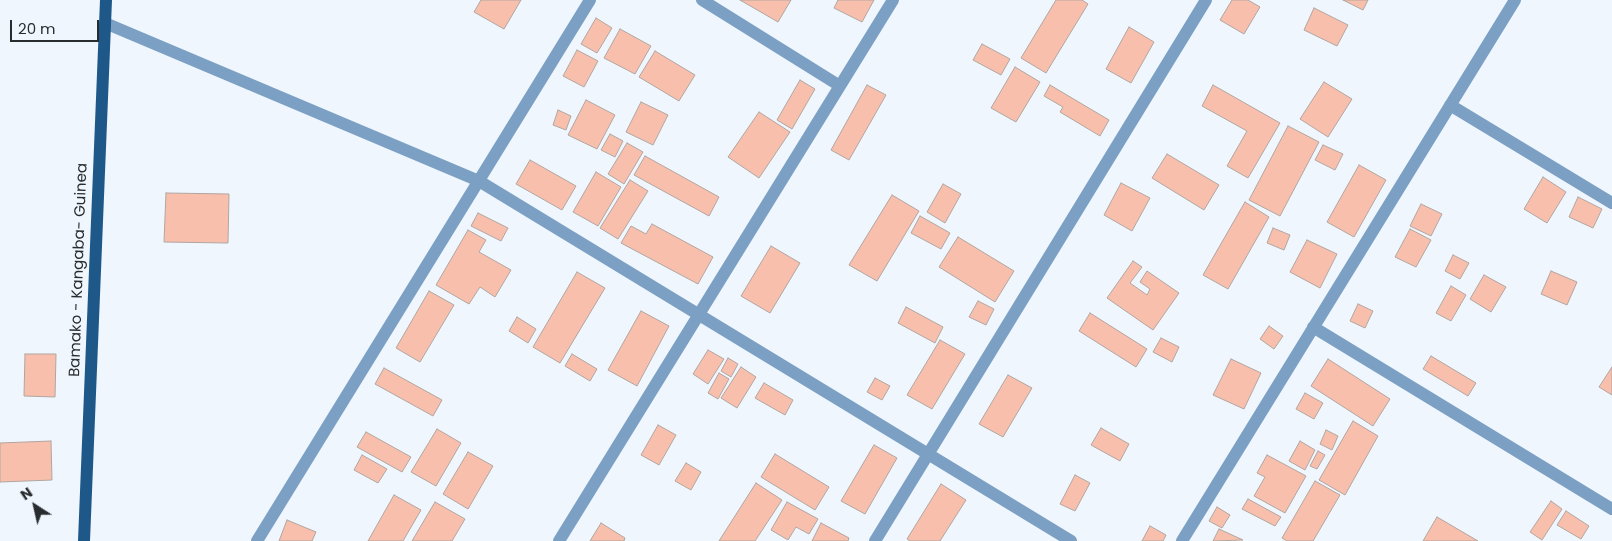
<!DOCTYPE html>
<html>
<head>
<meta charset="utf-8">
<style>
  body { margin:0 }
  #map { position:relative; width:1612px; height:541px; overflow:hidden; background:#eff6fd; font-family:Poppins,sans-serif }
  canvas { display:block }
  .north { position:absolute; left:10px; top:481px; width:50px; height:50px; -webkit-text-stroke:4px #eff6fd; paint-order:stroke; rotate:325deg; font-size:14px; font-weight:700; line-height:20px; text-align:center; color:#282c2f }
  .north::after { content:''; display:block; margin:auto; width:18px; height:22px; background:#282c2f; clip-path:polygon(50% 0,100% 100%,50% 72%,0 100%) }
  .scale { position:absolute; left:10px; top:20px; width:89px; height:22px; box-sizing:border-box; border:2px solid #282c2f; border-top:0; padding-left:6px; font-size:15px; line-height:18px; white-space:nowrap; color:#282c2f; -webkit-text-stroke:4px #eff6fd; paint-order:stroke }
</style>
</head>
<body>
<div id="map">
<canvas width="1612" height="541"></canvas>
<div class="north">N</div>
<div class="scale">20 m</div>
</div>
<script>
const ctx = document.querySelector('canvas').getContext('2d');
ctx.lineJoin = 'round';
function fill(path, color) { ctx.fillStyle = color; ctx.fill(path, 'evenodd'); }
const shape = rows => new Path2D(rows.map(r => 'M' + r).join(''));
function stroke(path, color, width, dash) { ctx.strokeStyle = color; ctx.lineWidth = width; ctx.lineCap = dash ? 'butt' : 'round'; ctx.setLineDash(dash || []); ctx.stroke(path); }
function write(font, color, halo, rows, align = 'center') {
  ctx.font = font + ' Poppins,sans-serif'; ctx.lineWidth = 4; ctx.setLineDash([]); ctx.textBaseline = 'middle'; ctx.strokeStyle = halo; ctx.fillStyle = color; for (const [text, x, y, turn = 0] of rows) {
    ctx.save(); ctx.translate(x, y); ctx.rotate((+turn || 0) * Math.PI / 180); ctx.textAlign = isNaN(turn) ? turn : align; if (halo) ctx.strokeText(text, 0, 0); ctx.fillText(text, 0, 0); ctx.restore();
  }
}
const building = shape([
  [481,0,521,0,504,29,474,12,481,0],
  [740,0,791,0,778,22,740,0],
  [838,0,874,0,862,22,834,8,838,0],
  [1056,0,1082,0,1088,4,1046,73,1021,58,1056,0],
  [1232,0,1248,0,1260,7,1244,34,1220,20,1232,0],
  [1343,0,1368,0,1363,10,1343,0],
  [1314,8,1348,25,1337,46,1304,30,1314,8],
  [596,18,612,28,597,53,581,44,596,18],
  [1129,27,1154,42,1131,83,1106,69,1129,27],
  [620,29,651,46,635,74,604,58,620,29],
  [982,44,1010,59,1001,75,973,60,982,44],
  [577,50,598,61,584,87,563,76,577,50],
  [655,51,695,75,679,101,639,77,655,51],
  [1015,67,1040,82,1016,122,991,108,1015,67],
  [800,80,815,89,792,129,777,120,800,80],
  [1324,82,1352,99,1328,137,1300,119,1324,82],
  [867,85,886,95,849,160,831,150,867,85],
  [1050,85,1109,120,1100,136,1060,112,1063,107,1044,96,1050,85],
  [1213,85,1280,123,1248,178,1227,166,1247,131,1202,106,1213,85],
  [586,100,615,115,597,149,568,135,586,100],
  [641,102,668,115,653,145,626,132,641,102],
  [558,110,571,116,566,130,553,125,558,110],
  [759,112,790,132,759,178,728,157,759,112],
  [1288,126,1319,142,1280,216,1249,200,1288,126],
  [610,134,623,141,615,157,601,150,610,134],
  [627,143,643,152,624,184,608,174,627,143],
  [1323,145,1343,154,1335,170,1315,160,1323,145],
  [1167,154,1219,185,1204,210,1152,178,1167,154],
  [645,156,719,197,709,216,634,175,645,156],
  [530,160,576,186,562,210,516,184,530,160],
  [1359,165,1386,180,1354,237,1327,222,1359,165],
  [596,172,621,187,598,226,573,212,596,172],
  [1543,177,1566,192,1547,223,1524,209,1543,177],
  [630,180,648,191,618,239,600,228,630,180],
  [1121,183,1150,198,1132,231,1104,215,1121,183],
  [943,184,961,194,945,223,927,212,943,184],
  [166,193,229,194,228,243,164,242,166,193],
  [892,195,919,211,877,281,849,265,892,195],
  [1578,197,1602,209,1593,228,1569,217,1578,197],
  [1245,202,1269,217,1228,289,1203,275,1245,202],
  [1421,204,1442,214,1431,236,1410,226,1421,204],
  [478,213,508,228,501,241,471,226,478,213],
  [920,216,950,233,941,249,911,233,920,216],
  [652,224,713,257,698,284,621,243,631,226,646,234,652,224],
  [1273,228,1290,235,1284,250,1267,243,1273,228],
  [1410,229,1431,240,1416,267,1395,257,1410,229],
  [468,230,486,240,479,252,511,270,495,297,480,287,469,304,436,285,468,230],
  [958,237,1014,271,995,302,939,267,958,237],
  [1307,240,1337,254,1320,288,1290,272,1307,240],
  [771,246,800,263,770,313,741,296,771,246],
  [1453,255,1469,263,1460,279,1445,271,1453,255],
  [1133,261,1142,267,1130,283,1147,295,1150,289,1140,282,1147,271,1179,293,1153,330,1107,298,1133,261],
  [1551,271,1577,282,1567,305,1541,294,1551,271],
  [577,272,605,288,560,363,533,347,577,272],
  [1484,275,1506,287,1491,312,1470,299,1484,275],
  [1451,286,1466,295,1451,321,1436,313,1451,286],
  [429,291,454,305,420,362,396,348,429,291],
  [978,301,994,309,986,325,969,317,978,301],
  [1358,304,1373,311,1365,328,1350,321,1358,304],
  [906,307,943,327,935,343,898,323,906,307],
  [641,311,669,326,637,386,608,370,641,311],
  [1090,313,1147,349,1136,367,1079,331,1090,313],
  [517,317,536,329,528,343,509,331,517,317],
  [1269,326,1283,336,1274,349,1260,339,1269,326],
  [1161,338,1179,347,1172,362,1153,352,1161,338],
  [940,340,965,354,932,409,907,395,940,340],
  [708,350,724,359,708,384,693,374,708,350],
  [25,354,56,354,55,397,24,396,25,354],
  [572,354,597,369,590,381,565,366,572,354],
  [1431,356,1476,383,1468,396,1423,369,1431,356],
  [728,358,738,364,731,377,721,371,728,358],
  [1231,359,1261,373,1244,409,1213,395,1231,359],
  [1328,359,1390,399,1373,426,1311,386,1328,359],
  [741,367,756,377,737,408,721,398,741,367],
  [1612,367,1612,395,1599,387,1612,367],
  [384,368,442,400,433,416,375,384,384,368],
  [719,373,729,379,718,399,708,393,719,373],
  [1008,375,1032,388,1003,437,979,424,1008,375],
  [875,378,890,386,882,400,867,392,875,378],
  [764,383,793,400,785,415,755,398,764,383],
  [1305,393,1323,403,1314,419,1296,409,1305,393],
  [1353,421,1378,436,1345,495,1319,480,1353,421],
  [658,425,676,435,659,465,641,455,658,425],
  [1101,428,1129,444,1120,461,1091,445,1101,428],
  [437,429,461,443,436,486,411,472,437,429],
  [1326,430,1338,436,1332,450,1320,444,1326,430],
  [366,432,411,457,402,472,357,447,366,432],
  [51,441,52,480,0,482,0,443,51,441],
  [1300,441,1315,450,1305,470,1289,461,1300,441],
  [874,445,897,458,865,514,841,501,874,445],
  [1318,451,1325,455,1317,469,1310,466,1318,451],
  [468,452,493,466,468,509,443,494,468,452],
  [775,454,829,487,815,510,761,477,775,454],
  [362,455,387,469,378,483,354,470,362,455],
  [1267,455,1306,476,1285,513,1254,496,1265,477,1257,473,1267,455],
  [686,463,701,472,691,490,675,481,686,463],
  [1075,475,1090,483,1075,511,1060,504,1075,475],
  [1315,481,1340,495,1313,541,1287,541,1282,538,1315,481],
  [756,483,782,500,755,541,719,541,756,483],
  [941,484,966,500,940,541,910,541,907,539,941,484],
  [394,495,421,510,403,541,368,541,394,495],
  [1248,499,1281,517,1275,526,1242,509,1248,499],
  [1551,501,1562,509,1542,540,1530,532,1551,501],
  [435,502,465,519,452,541,412,541,435,502],
  [787,502,818,519,809,534,796,527,788,540,771,530,787,502],
  [1217,507,1230,515,1222,528,1209,521,1217,507],
  [1566,511,1589,526,1581,539,1557,525,1566,511],
  [1437,517,1478,541,1423,541,1437,517],
  [287,520,316,532,312,541,279,541,287,520],
  [601,523,625,538,624,541,590,541,601,523],
  [821,523,849,538,848,541,812,541,821,523],
  [1150,526,1166,535,1163,541,1142,541,1150,526],
  [1219,529,1243,540,1213,541,1219,529]
]);
fill(building, '#f8c0ac');
stroke(building, '#b1a5a1', 1);
stroke(shape([
  [702,0,840,86],
  [105,23,479,181,1071,541],
  [1450,105,1612,203],
  [1313,327,1612,509],
  [257,541,590,0],
  [559,541,893,0],
  [875,541,1206,0],
  [1182,541,1515,0]
]), '#7ca0c4', 12);
stroke(shape([
  [84,541,106,0]
]), '#1e5889', 12);
write('15px', '#282c2f', '#eff6fd', [
  ["Bamako - Kangaba- Guinea",79,270,-88]
]);
</script>
</body>
</html>
